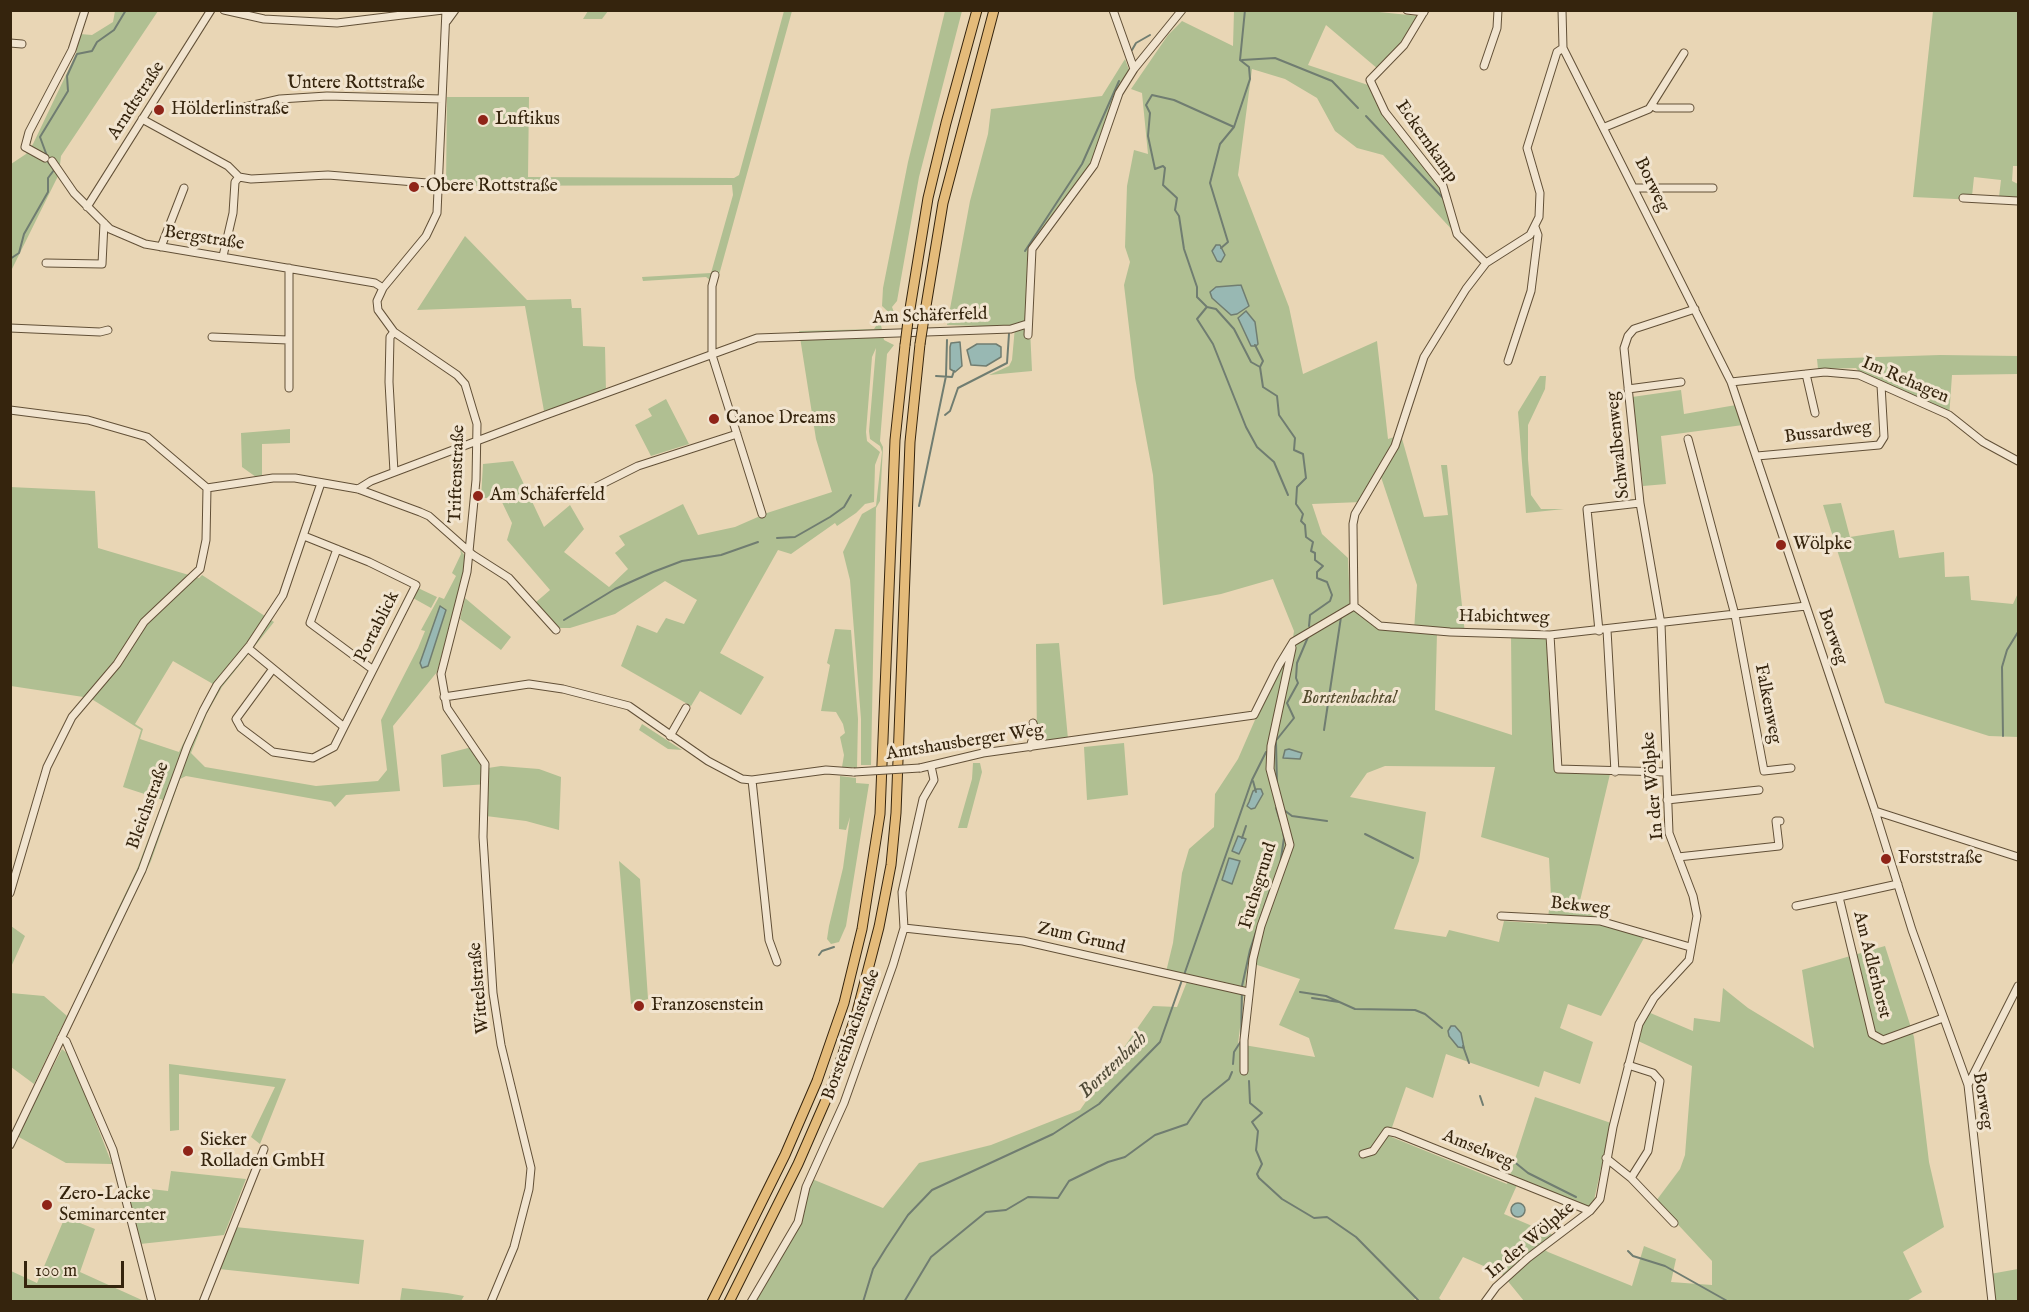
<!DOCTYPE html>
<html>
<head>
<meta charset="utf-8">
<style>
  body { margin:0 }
  #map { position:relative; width:2029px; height:1312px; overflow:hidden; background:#e9d6b5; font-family:"IM FELL English",serif }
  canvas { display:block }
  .frame { position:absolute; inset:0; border:12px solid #35240d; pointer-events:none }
  .scale { position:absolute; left:24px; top:1261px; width:100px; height:27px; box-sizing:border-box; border:3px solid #35240d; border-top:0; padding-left:8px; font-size:18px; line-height:21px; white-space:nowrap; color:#35240d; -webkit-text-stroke:4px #f1e4cf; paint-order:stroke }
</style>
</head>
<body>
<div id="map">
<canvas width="2029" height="1312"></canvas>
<div class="frame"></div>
<div class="scale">100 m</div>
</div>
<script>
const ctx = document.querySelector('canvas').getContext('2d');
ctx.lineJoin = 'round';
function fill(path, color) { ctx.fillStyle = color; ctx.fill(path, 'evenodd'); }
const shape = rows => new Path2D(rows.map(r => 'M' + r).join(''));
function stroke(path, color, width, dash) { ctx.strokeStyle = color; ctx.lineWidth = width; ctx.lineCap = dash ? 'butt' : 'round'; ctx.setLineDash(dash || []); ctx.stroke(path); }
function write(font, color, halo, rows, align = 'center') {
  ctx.font = font + ' "IM FELL English",serif'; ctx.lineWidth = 6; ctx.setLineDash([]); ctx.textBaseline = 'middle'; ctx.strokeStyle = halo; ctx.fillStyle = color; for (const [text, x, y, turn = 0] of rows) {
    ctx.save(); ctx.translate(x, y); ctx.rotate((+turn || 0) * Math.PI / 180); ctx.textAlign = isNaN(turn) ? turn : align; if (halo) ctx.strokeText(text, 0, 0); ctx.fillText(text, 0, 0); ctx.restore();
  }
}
fill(shape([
  [1359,10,1419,16,1402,46,1378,69,1326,25,1308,65,1368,85,1383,112,1444,188,1455,233,1383,155,1357,148,1335,131,1317,98,1285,79,1252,69,1238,175,1289,307,1303,374,1377,341,1388,439,1401,435,1424,517,1448,515,1441,465,1447,465,1465,634,1437,633,1435,710,1512,735,1511,636,1547,637,1555,770,1610,774,1578,909,1644,938,1601,1016,1568,1004,1560,1028,1593,1042,1580,1084,1544,1071,1539,1087,1446,1054,1433,1098,1406,1087,1389,1136,1507,1184,1535,1097,1611,1123,1591,1214,1517,1185,1504,1214,1558,1237,1542,1248,1548,1252,1632,1286,1644,1246,1676,1259,1671,1282,1712,1285,1712,1261,1656,1201,1680,1169,1685,1155,1692,1066,1636,1040,1648,1012,1693,1031,1694,1018,1720,1022,1723,988,1748,1008,1814,1048,1802,970,1885,946,1914,1037,1929,1162,1944,1227,1903,1252,1922,1292,1905,1302,1524,1301,1502,1274,1463,1257,1439,1298,1442,1301,1421,1301,1416,1297,1413,1302,752,1302,792,1240,812,1179,883,1208,919,1163,991,1145,1080,1110,1153,1006,1177,1007,1188,979,1166,972,1173,943,1182,873,1189,849,1214,827,1215,794,1238,759,1278,667,1292,645,1294,631,1273,579,1221,594,1163,605,1153,475,1135,378,1124,285,1130,262,1125,247,1127,186,1134,150,1148,154,1142,93,1131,89,1168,35,1182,21,1233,46,1234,11],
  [1379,471,1417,585,1414,631,1378,629,1350,606,1348,558,1322,534,1312,504,1361,502],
  [1385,766,1495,767,1481,837,1549,858,1551,896,1547,924,1504,921,1499,942,1449,930,1446,937,1394,929,1419,861,1426,812,1350,797,1367,773],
  [1248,962,1300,979,1279,1025,1309,1038,1315,1057,1238,1044],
  [115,11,158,11,61,156,59,174,11,271,11,164,26,154,33,144,76,54,80,34,92,35,113,22],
  [588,11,588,10,608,11,602,19,583,19],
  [784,11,792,11,719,275,710,280,706,277,643,281,642,277,711,273,733,195,732,185,446,186,447,97,529,97,528,177,734,178,739,175],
  [945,11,962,11,919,177,897,301,892,307,897,320,882,306,883,288,908,162],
  [1933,11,2018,11,2018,166,2013,166,2012,181,2018,184,2018,202,1913,197],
  [1974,177,2001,180,1999,197,1972,196],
  [1125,59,1129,70,1115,94,1093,163,1039,242,1033,258,1030,329,1032,371,989,375,1009,366,1012,360,1015,327,947,325,970,201,988,134,991,109,1102,96],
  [465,236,527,300,571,299,572,308,581,308,583,346,605,347,606,392,544,411,525,306,417,310],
  [880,320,884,340,894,345,887,354,880,441,883,447,880,501,876,508,871,765,861,765,861,719,850,580,843,552,862,514,876,506,882,452,880,446,870,439,869,431,876,348,872,357,866,432,867,441,880,452,875,465,874,502,865,504,856,513,837,526,835,523,791,554,778,550,720,653,764,677,741,715,700,691,691,706,621,666,637,625,657,633,666,618,684,624,697,600,665,581,615,614,570,628,560,628,535,603,550,590,507,540,512,523,500,498,481,498,483,464,513,461,544,527,570,505,584,529,564,552,609,587,628,569,615,553,625,545,619,536,683,504,698,535,735,527,767,513,832,492,816,439,799,331,874,329],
  [1940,355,2018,356,2018,374,1952,375,1949,418,1860,373,1856,368,1818,369,1817,359],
  [1540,376,1546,376,1545,389,1528,425,1528,459,1531,495,1541,509,1564,509,1526,513,1518,412],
  [1681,390,1684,414,1736,405,1743,425,1661,436,1666,484,1643,486,1632,397],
  [666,399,689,444,651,456,635,425,652,416,648,409],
  [290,429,290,443,262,444,262,476,256,477,242,467,241,433],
  [10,487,95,491,98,548,199,578,202,575,274,622,222,687,207,713,191,753,205,767,316,786,378,781,387,770,381,720,418,648,425,631,421,630,439,597,444,599,456,576,452,573,461,554,460,549,465,556,463,575,437,672,393,726,400,791,346,795,335,807,331,802,186,776,180,779,151,861,95,976,88,972,137,869,163,800,123,787,141,730,90,698,11,686],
  [173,661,213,684,179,752,140,739,143,729,135,724],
  [1841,503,1850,537,1894,530,1899,558,1944,552,1945,577,1969,576,1971,600,2013,604,2018,593,2018,737,1989,736,1885,703,1823,505],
  [418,588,437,597,431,608,413,598],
  [465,598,511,637,501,650,460,619],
  [835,629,851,630,858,719,857,768,842,767,844,755,840,737,845,733,843,724,836,712,821,711,830,665,827,663],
  [1059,643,1068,739,1037,743,1036,644],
  [642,724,682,750,668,749,639,730],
  [1124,743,1128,795,1087,800,1084,747],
  [472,747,488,768,501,766,539,769,561,777,559,830,526,821,486,816,488,784,443,787,441,755],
  [973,763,980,763,982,772,967,828,958,828,972,779],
  [840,776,856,778,856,783,869,784,846,926,839,942,831,944,827,939,829,926,843,868,850,817,846,830,839,829],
  [619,861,640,879,648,999,631,1004],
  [11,926,25,936,11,967],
  [11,993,44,996,67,1016,34,1084,11,1067],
  [62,1049,70,1056,112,1164,66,1163,17,1136],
  [169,1064,286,1079,260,1144,251,1137,275,1087,179,1074,179,1130,170,1131],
  [171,1171,246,1179,224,1235,140,1244,125,1186,168,1191],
  [65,1217,95,1229,80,1272,144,1301,11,1301,11,1271,37,1283],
  [235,1227,364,1240,359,1284,219,1269],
  [2018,1269,2018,1301,1993,1301,1990,1274],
  [402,1288,447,1293,464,1296,461,1301,400,1301]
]), '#b0bf92');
const water = shape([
  [1216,245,1220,245,1225,255,1221,262,1217,261,1212,251,1216,245],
  [1241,285,1249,306,1237,314,1231,315,1212,298,1210,292,1216,287,1241,285],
  [1246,311,1255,322,1258,344,1256,346,1251,346,1238,318,1246,311],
  [960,342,962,366,955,372,950,369,950,347,951,343,960,342],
  [977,344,996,344,1001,347,1001,357,986,366,971,365,967,350,977,344],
  [440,606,446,610,428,666,422,668,420,663,440,606],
  [1289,749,1302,753,1300,759,1283,758,1285,750,1289,749],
  [1257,789,1261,789,1263,794,1255,808,1251,809,1247,806,1249,802,1253,791,1257,789],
  [1238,836,1246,839,1239,854,1232,851,1238,836],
  [1229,858,1240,861,1232,884,1222,880,1229,858],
  [1451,1026,1455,1026,1461,1033,1464,1048,1458,1047,1449,1036,1448,1031,1451,1026],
  '1511 1210a7 7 0 1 1 14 0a7 7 0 1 1-14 0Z'
]);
fill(water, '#98b8b3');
stroke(water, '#707d71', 1.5);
stroke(shape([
  [1245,10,1240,60,1249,67,1250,79,1234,127,1174,100,1152,95,1146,105,1150,113,1148,136,1155,169,1163,166,1165,168,1163,185,1177,198,1175,210,1179,216,1184,249,1197,287,1197,297,1207,307,1216,309,1234,329,1251,362,1260,367,1263,387,1277,396,1279,415,1295,438,1294,450,1303,454,1306,478,1297,487,1296,504,1303,514,1301,521,1305,525,1306,537,1313,542,1311,551,1315,553,1315,560,1323,566,1317,572,1317,578,1327,582,1332,595,1330,601,1310,615,1309,626],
  [1132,50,1136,43,1150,35],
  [1242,60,1275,58,1332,81,1358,108],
  [1366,116,1443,198],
  [47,156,40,137,68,91,67,76,77,54,92,51,97,42,114,30,126,10],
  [1221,248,1228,242,1210,183,1220,144,1234,127],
  [1025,251,1082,164,1119,81],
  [10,259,19,253,24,234,48,192,48,178,54,170,48,162],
  [1206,308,1197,319,1213,344,1246,427,1257,447,1274,462,1288,495],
  [1255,345,1263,361,1260,367],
  [936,376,952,377,954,371],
  [945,415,950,411,958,388,1007,363,1009,334],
  [919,506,946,376,947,340],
  [777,538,795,537,830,517,844,507,851,495],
  [564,620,615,589,653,572,682,561,721,555,758,542],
  [1324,730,1341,617],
  [2003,736,2002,667,2007,650,2018,632],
  [1276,742,1277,785],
  [1274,743,1294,718,1287,703,1298,683,1296,678,1297,663,1308,637],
  [1253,781,1256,792],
  [1276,808,1280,821],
  [1284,810,1292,816,1327,821],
  [1365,834,1413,858],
  [1242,838,1246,826],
  [1280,865,1284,838,1282,826],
  [819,955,822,951,834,947],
  [1184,975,1252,780,1266,752],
  [1300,992,1326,996,1355,1009,1415,1010,1425,1014,1442,1028],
  [1312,998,1339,1002],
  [1463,1046,1469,1063],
  [1233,1064,1234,1052,1241,1041,1242,986,1250,950,1271,887],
  [1249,1081,1250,1103,1262,1113,1252,1122,1258,1131,1256,1150,1262,1164,1257,1174,1259,1178,1282,1199,1314,1218,1327,1217,1356,1237,1420,1302],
  [1480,1096,1483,1105],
  [1512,1160,1528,1173,1576,1197],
  [1628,1251,1633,1256,1665,1266,1729,1302],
  [863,1302,873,1269,886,1248,908,1215,932,1190,1053,1134,1099,1104,1160,1042,1182,980],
  [904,1302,931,1257,986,1212,1006,1210,1028,1197,1058,1198,1069,1181,1108,1162,1125,1157,1155,1135,1187,1124,1203,1100,1229,1079,1232,1072]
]), '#707d71', 2);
const minor = shape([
  [224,10,264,19,337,23,443,10],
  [446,10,437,213,426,236,383,288,377,301,378,310,394,332,457,375,465,384,477,424,476,480,467,572,441,674,447,708,485,764,483,837,493,993,501,1045,531,1168,529,1189,514,1247,491,1302],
  [1113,10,1134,69],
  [1407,10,1424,12],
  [1425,10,1404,45,1370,80,1385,112,1443,186,1457,234,1486,263],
  [1562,10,1563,48,1731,382,1875,811,1912,930,1968,1085,1992,1302],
  [447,21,455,10],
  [10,43,22,44],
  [1484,66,1497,28,1498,10],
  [1652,105,1656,108,1690,108],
  [236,109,280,99,327,96,442,99],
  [142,119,228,166,239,177],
  [1605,127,1649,109,1684,53],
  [45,158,25,147,29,132,72,50,85,10],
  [52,161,74,193,110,229,145,244,375,283,383,288],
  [239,177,251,179,328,175,440,184],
  [1635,188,1713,188],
  [1963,198,2018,201],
  [87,207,211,10],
  [161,247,184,188],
  [223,256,233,213,235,182,239,177],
  [46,263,102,264,104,223],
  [715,275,712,286,712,355,762,514],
  [10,328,100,332,108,330],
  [394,332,390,337,389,382,394,472],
  [1028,335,1032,249,1094,165,1119,93,1134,69,1182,10],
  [212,337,288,340],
  [1508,361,1531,291,1538,235,1535,227],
  [1806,374,1815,413],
  [1731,382,1825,372,1859,375,1949,415,1983,442,2018,461],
  [289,388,289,268],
  [1628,389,1681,382],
  [10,410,88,420,147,437,207,488,273,478,295,478,358,489,420,512,429,516,473,555,509,578,556,630],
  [1688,439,1735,615,1764,771,1791,768],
  [1757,456,1879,445,1884,437,1881,385],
  [358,489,371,481,543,416,757,338,1011,329,1027,324],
  [586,492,638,466,737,434],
  [337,549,310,623,372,669],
  [1354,606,1353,524,1355,514,1395,446,1424,357,1466,289,1486,263,1530,235,1539,217,1540,193,1527,148,1557,52,1563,48],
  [1354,606,1380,626,1450,632,1550,635,1806,606],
  [1607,630,1615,772],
  [1599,631,1587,509,1640,503],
  [1550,635,1558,769,1665,772],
  [248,648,344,727,416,585,369,562,304,536],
  [272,670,236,719,241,728,273,752,313,758,334,747,344,727],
  [444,697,529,684,563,689,629,706,708,761,742,779,752,780,826,770,854,772],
  [670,736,686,708],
  [1030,747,1035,731,1033,723],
  [920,768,983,753,1254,715,1279,665,1293,642,1354,606],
  [752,780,769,940,777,962],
  [1667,800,1759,790],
  [1875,811,2018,857],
  [1678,857,1779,846,1776,821,1780,821],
  [1898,884,1839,897,1872,1034,1883,1040,1943,1018],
  [10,893,47,767,72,717,117,664,144,622,200,569,206,540,207,488],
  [1796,906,1839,897],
  [1501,916,1600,921,1690,947],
  [904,928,1023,941,1248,992],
  [61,1038,66,1041,113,1150,152,1302],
  [1628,1065,1653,1073,1660,1081,1648,1151,1631,1178],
  [1244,1071,1244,1040,1253,959,1261,926,1290,845,1270,769,1271,746,1292,648],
  [1968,1085,2018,986],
  [10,1145,142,870,187,747,203,711,217,685,250,645,283,595,321,483],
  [1363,1154,1373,1151,1387,1131,1396,1133,1590,1211],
  [1606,1158,1631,1178,1674,1223],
  [203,1302,264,1149],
  [751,1302,798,1222,806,1187,844,1103,893,965,904,928,902,892,923,799,934,780,931,766],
  [1485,1302,1496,1287,1528,1258,1590,1211,1600,1199,1613,1127,1639,1024,1654,998,1689,960,1697,916,1693,896,1669,833,1661,624,1640,503,1624,348,1628,336,1634,329,1695,309]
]);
const highway = shape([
  [924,318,943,203,994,10],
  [908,321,928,198,946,123,977,10],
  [712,1302,785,1155,817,1081,844,1003,862,929,880,814,895,440,905,345],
  [729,1302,798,1164,832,1086,857,1012,879,927,891,865,896,813,910,442,920,344]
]);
stroke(minor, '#625037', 9);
stroke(highway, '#35240d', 11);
stroke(minor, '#f1e4cf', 7);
stroke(highway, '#e4bb7a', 9);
const minorBridge = shape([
  [854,772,920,768]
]);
const highwayBridge = shape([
  [920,344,924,318],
  [905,345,908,321]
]);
stroke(minorBridge, '#625037', 9, []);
stroke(highwayBridge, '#35240d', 11, []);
stroke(minorBridge, '#f1e4cf', 7);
stroke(highwayBridge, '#e4bb7a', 9);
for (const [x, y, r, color] of [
  [159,110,6,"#8f2418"],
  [483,120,6,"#8f2418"],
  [414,187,6,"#8f2418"],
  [714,419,6,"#8f2418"],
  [478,496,6,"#8f2418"],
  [1781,545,6,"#8f2418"],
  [1886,859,6,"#8f2418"],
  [639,1006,6,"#8f2418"],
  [188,1151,6,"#8f2418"],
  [47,1205,6,"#8f2418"]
]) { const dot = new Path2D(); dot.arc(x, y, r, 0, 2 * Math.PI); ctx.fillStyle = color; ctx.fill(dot); stroke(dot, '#f1e4cf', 2); }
write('18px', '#35240d', '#f1e4cf', [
  ["Untere Rottstraße",356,84],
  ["Arndtstraße",137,101,-57],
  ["Eckernkamp",1426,142,55],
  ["Borweg",1651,185,64],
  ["Bergstraße",204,239,9],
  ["Am Schäferfeld",930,317,-2],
  ["Im Rehagen",1905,381,23],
  ["Bussardweg",1828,433,-7],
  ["Schwalbenweg",1619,445,-96],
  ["Triftenstraße",458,474,-88],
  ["Habichtweg",1504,618,1],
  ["Portablick",378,627,-63],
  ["Borweg",1832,637,71],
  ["Falkenweg",1767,704,79],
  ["Amtshausberger Weg",965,743,-9],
  ["In der Wölpke",1654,786,-95],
  ["Bleichstraße",149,806,-70],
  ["Fuchsgrund",1259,886,-73],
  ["Bekweg",1580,907,6],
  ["Zum Grund",1081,939,13],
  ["Am Adlerhorst",1871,965,76],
  ["Wittelstraße",480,988,-95],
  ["Borstenbachstraße",852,1035,-70],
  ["Borweg",1982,1101,81],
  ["Amselweg",1478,1150,22],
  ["In der Wölpke",1531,1241,-40]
]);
write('18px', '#35240d', '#f1e4cf', [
  ["Hölderlinstraße",171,110],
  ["Luftikus",495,120],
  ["Obere Rottstraße",426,187],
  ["Canoe Dreams",726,419],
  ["Am Schäferfeld",490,496],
  ["Wölpke",1793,545],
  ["Forststraße",1898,859],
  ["Franzosenstein",651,1006],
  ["Sieker",200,1141],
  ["Rolladen GmbH",200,1162],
  ["Zero-Lacke",59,1195],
  ["Seminarcenter",59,1216]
], 'left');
write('italic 18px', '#544b2e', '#f1e4cf', [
  ["Borstenbachtal",1349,699]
]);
write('italic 20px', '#4e4936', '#f1e4cf', [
  ["Borstenbach",1114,1066,-44]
]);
</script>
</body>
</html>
